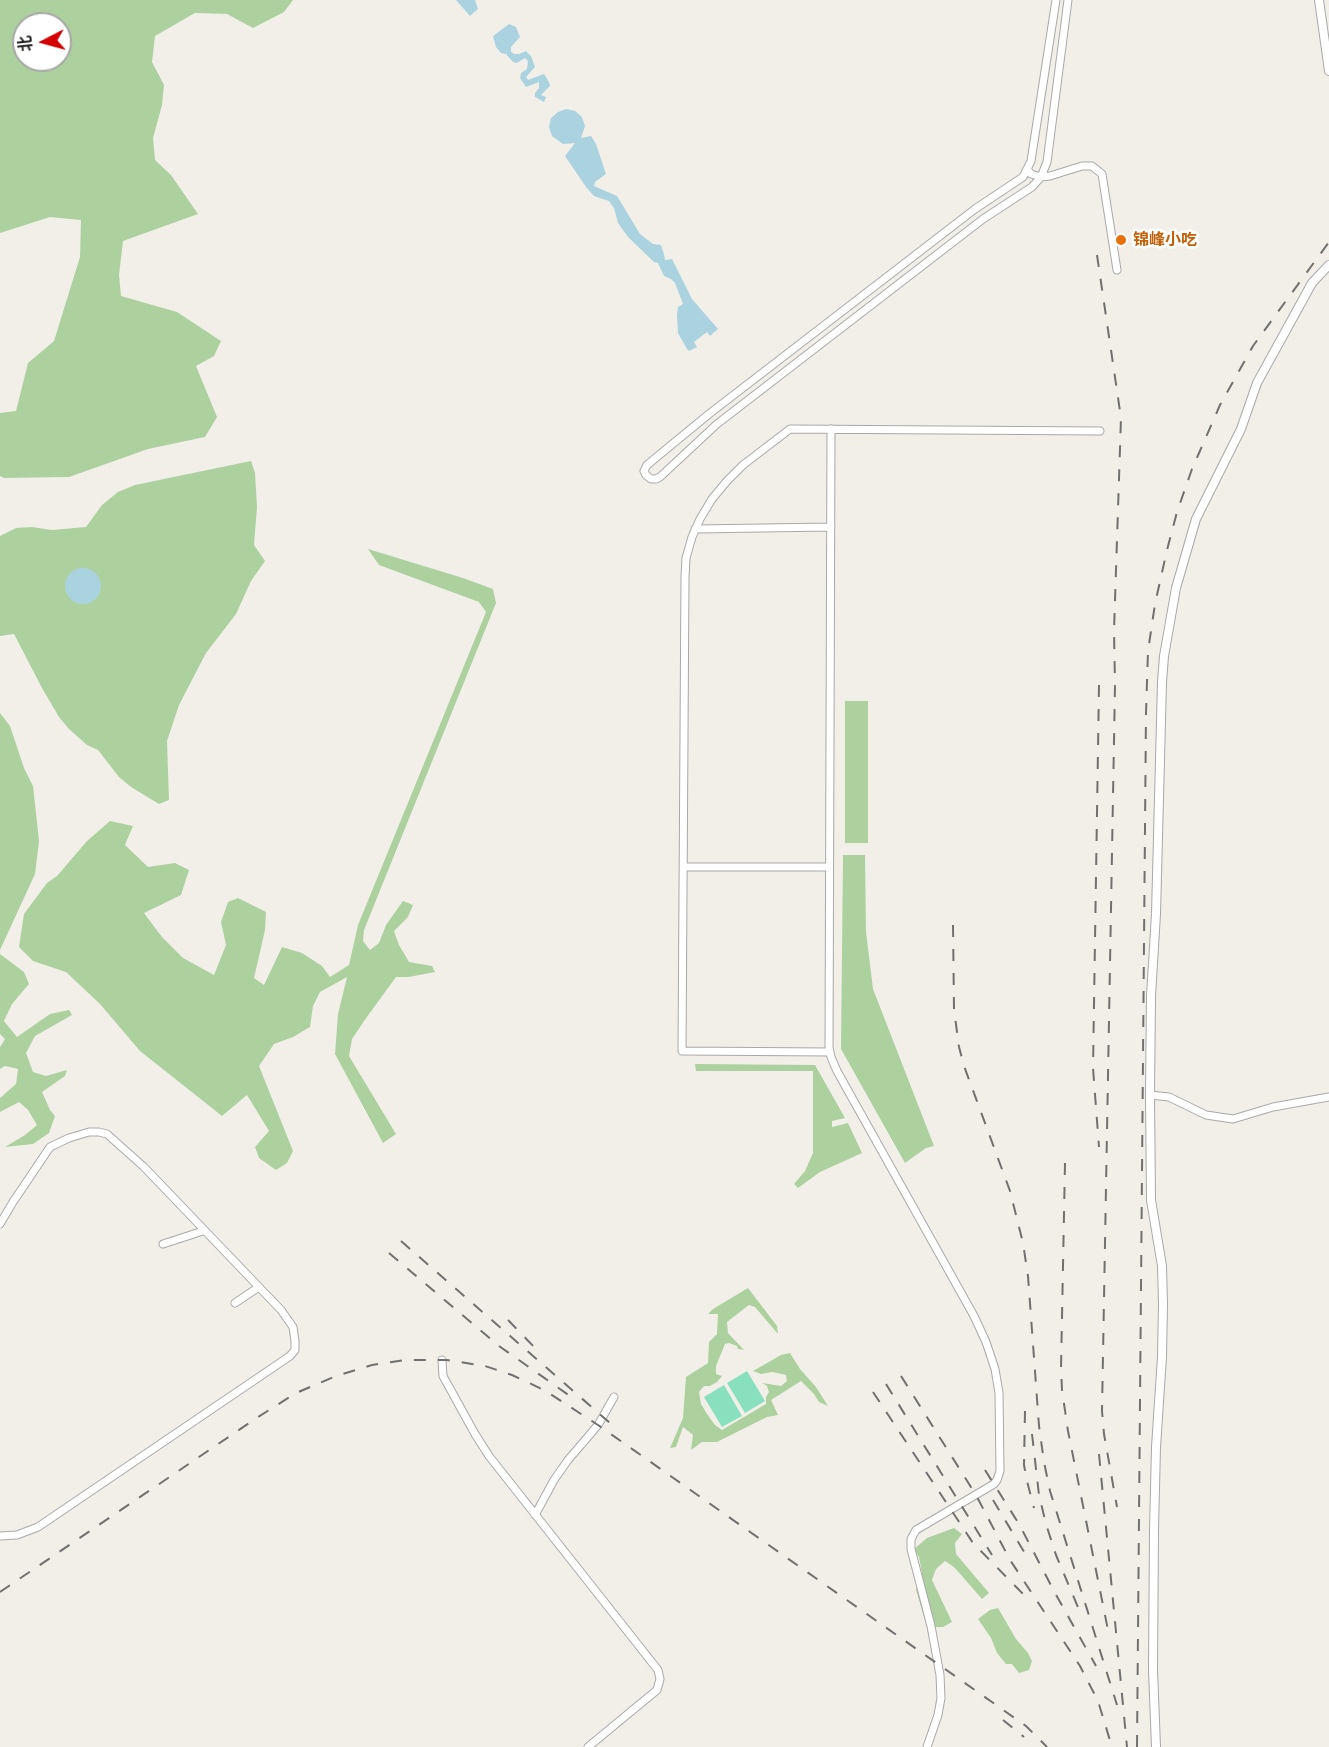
<!DOCTYPE html>
<html>
<head>
<meta charset="utf-8">
<style>
  body { margin:0 }
  #map { position:relative; width:1329px; height:1747px; overflow:hidden; background:#f2efe9; font-family:Rubik,"Noto Sans SC",sans-serif }
  canvas { display:block }
  .north { position:absolute; left:12px; top:12px; width:60px; height:60px; box-sizing:border-box; background:#fff; border:2px solid #a7a7a7; border-radius:50%; rotate:264deg; font-size:16px; font-weight:700; line-height:24px; text-align:center; color:#222 }
  .north::after { content:''; display:block; margin:auto; width:21px; height:27px; background:#d40000; clip-path:polygon(50% 0,100% 100%,50% 72%,0 100%) }
</style>
</head>
<body>
<div id="map">
<canvas width="1329" height="1747"></canvas>
<div class="north">北</div>
</div>
<script>
const ctx = document.querySelector('canvas').getContext('2d');
ctx.lineJoin = 'round';
function fill(path, color) { ctx.fillStyle = color; ctx.fill(path, 'evenodd'); }
const shape = rows => new Path2D(rows.map(r => 'M' + r).join(''));
function stroke(path, color, width, dash) { ctx.strokeStyle = color; ctx.lineWidth = width; ctx.lineCap = dash ? 'butt' : 'round'; ctx.setLineDash(dash || []); ctx.stroke(path); }
function write(font, color, halo, rows, align = 'center') {
  ctx.font = font + ' Rubik,"Noto Sans SC",sans-serif'; ctx.lineWidth = 5; ctx.setLineDash([]); ctx.textBaseline = 'middle'; ctx.strokeStyle = halo; ctx.fillStyle = color; for (const [text, x, y, turn = 0] of rows) {
    ctx.save(); ctx.translate(x, y); ctx.rotate((+turn || 0) * Math.PI / 180); ctx.textAlign = isNaN(turn) ? turn : align; if (halo) ctx.strokeText(text, 0, 0); ctx.fillText(text, 0, 0); ctx.restore();
  }
}
fill(shape([
  [0,0,293,0,284,12,253,28,227,14,195,13,155,36,152,62,164,85,162,105,153,138,155,160,171,175,198,214,123,241,119,275,121,296,177,312,221,341,214,356,196,366,217,417,205,437,148,449,69,477,4,478,0,476,0,413,16,411,28,363,54,341,80,257,81,220,50,217,0,233],
  [24,24,60,24,60,60,24,60],
  [251,461,255,473,257,507,254,545,265,561,251,581,236,614,206,653,179,705,167,741,169,800,159,804,131,787,119,777,98,750,87,745,69,729,59,717,42,688,14,634,0,636,0,536,16,528,32,527,52,530,86,527,102,505,118,492,135,485],
  [368,549,463,578,493,589,496,603,364,930,363,941,370,950,379,943,386,925,403,901,413,905,408,917,394,931,399,945,409,962,432,966,435,972,409,977,396,977,364,1021,352,1039,349,1056,396,1134,383,1143,335,1054,338,1014,347,977,320,992,313,1006,310,1027,293,1037,274,1044,259,1066,293,1151,287,1163,276,1170,259,1158,255,1147,269,1131,247,1095,222,1116,140,1051,100,1004,66,972,33,961,19,947,24,914,47,883,57,876,87,841,110,821,133,826,125,845,148,867,175,863,189,870,181,895,144,913,162,937,183,958,214,975,226,945,221,922,228,902,238,898,266,912,265,930,254,978,264,985,282,947,302,953,322,966,330,977,349,965,358,925,486,612,479,602,379,565],
  [845,701,868,701,868,843,845,843],
  [0,713,10,726,24,768,33,786,39,841,35,874,0,950],
  [843,855,865,855,866,932,873,989,934,1146,926,1148,905,1163,841,1049],
  [0,954,24,972,29,984,12,1004,4,1021,17,1037,50,1014,69,1010,72,1015,35,1036,26,1053,33,1072,46,1076,67,1070,65,1076,42,1092,50,1110,55,1116,49,1133,33,1144,5,1147,25,1135,37,1125,28,1110,19,1102,0,1112,0,1098,16,1084,18,1069,5,1066,0,1069,0,1047,5,1039,0,1034],
  [695,1064,815,1065,845,1118,832,1121,832,1127,848,1123,862,1153,820,1172,798,1188,794,1184,805,1171,813,1153,813,1071,696,1071],
  [748,1288,777,1326,778,1334,755,1307,749,1305,727,1322,728,1333,744,1350,738,1349,737,1346,729,1343,725,1344,716,1366,716,1374,722,1376,717,1382,710,1386,704,1386,699,1392,701,1404,707,1414,715,1425,722,1430,766,1404,766,1397,769,1392,767,1386,762,1383,781,1386,787,1381,786,1375,772,1372,761,1374,753,1371,781,1355,790,1353,800,1369,816,1387,828,1406,819,1402,814,1394,801,1381,771,1400,778,1415,767,1417,717,1442,702,1442,691,1450,693,1435,683,1427,676,1447,670,1448,683,1418,686,1377,708,1363,709,1342,717,1334,718,1314,708,1314,713,1309],
  [954,1528,962,1534,955,1543,956,1554,989,1593,982,1599,954,1567,945,1561,936,1569,932,1580,952,1622,943,1627,927,1627,916,1590,922,1573,919,1557,914,1549,927,1538],
  [998,1608,1016,1639,1028,1653,1032,1661,1029,1670,1019,1673,1012,1664,1006,1664,997,1653,991,1638,978,1619,990,1610]
]), '#add19e');
fill(shape([
  [747,1371,765,1401,745,1413,727,1383],
  [724,1385,742,1416,722,1427,704,1397]
]), '#88e0be');
fill(shape([
  [456,0,475,0,478,9,470,16],
  [509,24,516,27,520,37,511,47,511,52,514,54,519,54,526,51,531,56,535,67,526,77,528,80,544,74,549,82,550,86,541,95,546,97,544,102,535,97,535,93,539,88,539,82,526,87,520,78,521,73,527,69,528,61,525,58,517,63,513,62,506,54,501,53,496,47,493,36],
  [566,109,575,111,582,117,585,126,581,138,591,136,596,144,606,174,595,182,594,186,617,196,640,234,653,244,661,245,664,254,665,260,672,259,692,299,718,329,710,336,707,332,694,342,697,347,689,351,687,349,678,333,677,315,678,307,683,304,675,283,671,279,664,276,658,263,654,262,628,237,618,223,614,208,609,201,594,196,586,187,565,156,575,143,563,144,552,136,549,127,551,118,558,112],
  '65 586a18 18 0 1 1 36 0a18 18 0 1 1-36 0Z'
]), '#aad3df');
const minor = shape([
  [1056,0,1031,161,1023,177,975,209,709,414,647,465,644,471,646,475,651,479,656,479,660,477,717,424,983,219,1032,187,1041,177,1047,162,1068,0],
  [1027,169,1031,174,1041,177,1050,176,1082,166,1092,166,1102,174,1117,270],
  [831,429,829,1047,831,1057,837,1071,974,1316,986,1342,995,1369,999,1393,1000,1471,997,1480,994,1484,916,1530,911,1539,911,1549,931,1626,940,1675,941,1698,938,1715,927,1747],
  [695,529,831,527],
  [684,867,829,867],
  [830,1052,682,1051,685,577,686,558,692,537,700,519,712,499,727,481,743,465,790,429,1100,431],
  [1150,1095,1169,1097,1206,1115,1233,1119,1273,1107,1329,1097],
  [0,1224,13,1202,50,1147,69,1138,89,1132,99,1132,107,1134,144,1167,281,1310,293,1327,295,1341,295,1350,290,1356,38,1527,17,1535,0,1536],
  [163,1244,203,1231],
  [235,1303,259,1287],
  [442,1360,443,1376,475,1434,489,1456,658,1670,660,1679,657,1690,588,1747],
  [535,1515,554,1480,568,1460,598,1425,614,1397]
]);
const tertiary = shape([
  [1319,0,1329,71],
  [1156,1747,1153,1670,1154,1530,1156,1447,1162,1357,1163,1304,1162,1266,1151,1200,1150,1095,1151,996,1156,914,1162,682,1164,656,1176,588,1196,519,1241,429,1257,383,1312,283,1329,265]
]);
stroke(minor, '#a9a9a9', 9);
stroke(tertiary, '#a9a9a9', 10);
stroke(minor, '#fff', 7);
stroke(tertiary, '#fff', 8);
stroke(shape([
  [1097,255,1121,418,1114,631,1115,685,1102,1411,1104,1434,1117,1507],
  [1099,685,1093,1068,1099,1147],
  [953,925,954,1009,959,1047,964,1066,1010,1191,1023,1243,1028,1276,1039,1426,1044,1462,1050,1491,1117,1705],
  [1065,1163,1061,1368,1062,1390,1068,1431,1109,1635],
  [401,1241,618,1430],
  [389,1253,499,1346,577,1401],
  [508,1320,537,1350],
  [901,1376,976,1495,1010,1560,1080,1666,1098,1701,1112,1747],
  [886,1384,992,1555],
  [873,1392,973,1543,1027,1598],
  [1025,1411,1024,1465,1027,1481,1034,1508],
  [1032,1434,1039,1495,1046,1524,1056,1555,1080,1612],
  [1099,1454,1127,1747],
  [985,1470,1019,1524,1055,1593,1096,1666],
  [993,1500,1029,1560],
  [0,1592,255,1419,296,1393,336,1376,372,1365,406,1360,447,1360,485,1366,512,1375,544,1390,598,1425,1026,1726,1047,1747],
  [1003,1720,1024,1737],
  [1137,1747,1146,713,1148,651,1155,604,1167,550,1177,512,1192,469,1220,405,1253,346,1329,242]
]), '#707070', 2, [12, 12]);
for (const [x, y, r, color] of [
  [1121,240,6,"#e8710a"]
]) { const dot = new Path2D(); dot.arc(x, y, r, 0, 2 * Math.PI); ctx.fillStyle = color; ctx.fill(dot); stroke(dot, '#fff', 2); }
write('bold 16px', '#c56008', '#fff', [
  ["锦峰小吃",1133,240]
], 'left');
</script>
</body>
</html>
